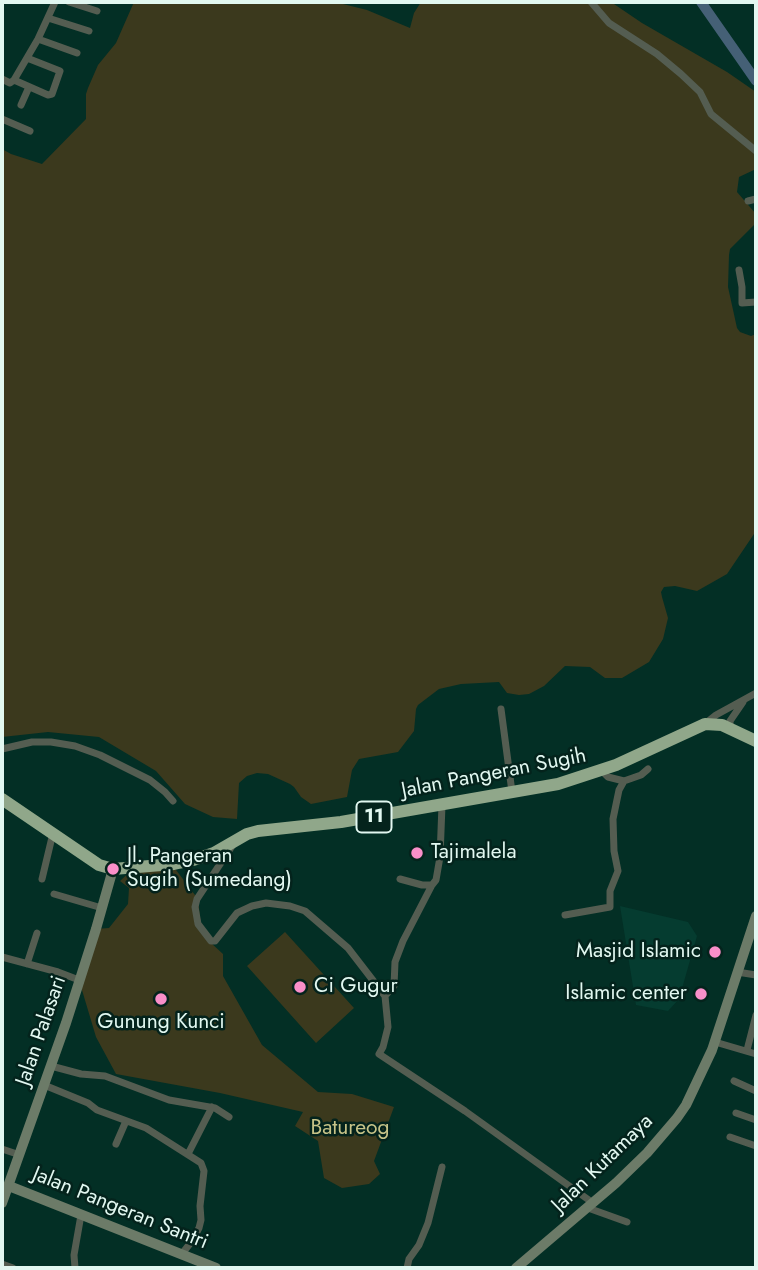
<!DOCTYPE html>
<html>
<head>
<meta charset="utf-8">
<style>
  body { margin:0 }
  #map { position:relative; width:758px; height:1270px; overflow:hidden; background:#032f25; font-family:Jost,sans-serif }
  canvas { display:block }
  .frame { position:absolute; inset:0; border:4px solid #e2f8f1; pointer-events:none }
</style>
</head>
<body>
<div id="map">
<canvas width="758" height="1270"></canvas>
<div class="frame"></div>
</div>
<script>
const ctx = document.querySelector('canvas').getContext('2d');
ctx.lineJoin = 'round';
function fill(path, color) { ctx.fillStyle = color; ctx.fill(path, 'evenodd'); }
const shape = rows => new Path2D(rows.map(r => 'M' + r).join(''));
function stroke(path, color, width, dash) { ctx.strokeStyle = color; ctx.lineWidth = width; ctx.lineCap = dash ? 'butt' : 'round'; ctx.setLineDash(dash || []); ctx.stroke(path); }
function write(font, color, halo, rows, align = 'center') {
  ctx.font = font + ' Jost,sans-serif'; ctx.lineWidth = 5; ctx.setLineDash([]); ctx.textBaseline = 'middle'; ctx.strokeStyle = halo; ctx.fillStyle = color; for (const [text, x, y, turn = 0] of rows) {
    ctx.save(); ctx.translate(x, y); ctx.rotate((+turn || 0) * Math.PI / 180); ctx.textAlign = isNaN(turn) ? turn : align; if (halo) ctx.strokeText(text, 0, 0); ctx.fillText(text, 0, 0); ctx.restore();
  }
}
fill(shape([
  [620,906,688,922,697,936,679,999,668,1011,636,1005]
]), '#053c30');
fill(shape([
  [134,2,335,2,367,10,410,28,414,13,421,2,611,2,642,23,727,72,756,92,756,169,739,177,737,192,756,214,754,225,730,249,729,255,728,287,737,328,740,332,751,336,756,334,756,531,727,574,697,591,675,586,664,587,661,592,662,597,668,618,663,639,649,662,622,678,605,678,590,667,565,666,544,686,529,694,519,695,507,693,499,682,461,684,439,689,418,705,416,709,414,731,398,752,359,759,352,770,347,797,311,804,301,797,294,787,290,784,268,774,257,773,247,776,239,783,237,819,213,817,185,804,156,771,99,737,48,732,2,737,2,149,11,154,42,164,86,119,86,94,88,88,98,65,116,43],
  [170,862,198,899,201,926,210,942,223,954,223,976,262,1045,318,1092,352,1094,394,1107,374,1161,380,1174,369,1184,342,1188,324,1178,318,1141,295,1126,303,1112,220,1093,116,1074,96,1037,79,980,96,929,109,928,128,904,129,888,120,881,136,866],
  [285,932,354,1008,316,1043,247,966]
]), '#3b391d');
stroke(shape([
  [701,2,756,81]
]), '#456076', 10);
stroke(shape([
  [69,2,97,11],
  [591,2,609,23,657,54,681,74,700,92,711,114,756,151],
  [48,18,89,31],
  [38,39,77,53],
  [2,79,10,83,14,80,38,39,55,2],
  [14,80,48,95,52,94,60,71,27,58],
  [21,105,29,87],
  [2,119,30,131],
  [748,201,756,199],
  [739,270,742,287,742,303,756,302],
  [501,709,512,792],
  [706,723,716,715,756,693],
  [730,728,730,721,743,702],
  [2,749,32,742,51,742,75,746,100,755,150,780,165,792,173,801],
  [624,781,641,775,648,769],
  [234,843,197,899,195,907,198,924,211,941,215,941,237,913,252,906,266,903,290,906,305,911,348,948,385,996,388,1027,383,1047,379,1054,465,1111,593,1203],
  [42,879,53,833],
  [400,879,422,885,432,885,436,880,440,857,442,805],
  [54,894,102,908],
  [565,915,610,907,610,891,618,871,614,851,613,819,619,790,624,781,608,777,602,771],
  [2,957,58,972,79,980],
  [27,964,37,933],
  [737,972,756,975],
  [385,996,394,986,395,962,403,941,432,885],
  [715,1042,756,1054],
  [747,1050,756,1015],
  [51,1066,81,1074,105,1076,169,1100,215,1108,229,1117],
  [734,1081,756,1091],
  [44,1085,88,1103,97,1110,146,1128,201,1163,204,1171,200,1206,201,1220,199,1228,192,1241,181,1255],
  [736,1113,756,1120],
  [730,1137,756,1146],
  [116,1144,126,1121],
  [2,1149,20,1155],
  [188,1154,212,1107],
  [588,1208,627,1222],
  [2,1264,13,1268],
  [75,1268,74,1255,81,1215],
  [407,1268,409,1259,419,1245,428,1223,442,1167]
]), '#545d51', 7);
stroke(shape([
  [9,1186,216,1268],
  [2,1203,66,1023,96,929,113,869],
  [516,1268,616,1183,647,1153,677,1118,686,1105,712,1050,756,916]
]), '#6c7b68', 10);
stroke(shape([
  [2,799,99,865,113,869,174,864,193,860,214,853,247,834,258,831,341,822,558,784,616,765,705,724,722,725,756,741]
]), '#90a78a', 12);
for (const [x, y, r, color] of [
  [417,853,7,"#f98fc9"],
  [113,869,7,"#f98fc9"],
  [715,952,7,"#f98fc9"],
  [300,987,7,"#f98fc9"],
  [701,994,7,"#f98fc9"],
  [161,999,7,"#f98fc9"]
]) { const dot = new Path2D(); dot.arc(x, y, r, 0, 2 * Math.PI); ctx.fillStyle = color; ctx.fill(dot); stroke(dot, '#04231c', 2.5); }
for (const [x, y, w] of [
  [374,817,35]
]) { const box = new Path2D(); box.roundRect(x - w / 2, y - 15.5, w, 31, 5); ctx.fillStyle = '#04231c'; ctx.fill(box); stroke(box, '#e2f8f1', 2); }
write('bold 19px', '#e2f8f1', null, [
  ["11",374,817]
]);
write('21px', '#e2f8f1', '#04231c', [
  ["Jalan Pangeran Sugih",494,774,-11],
  ["Jalan Palasari",42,1031,-71],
  ["Jalan Kutamaya",603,1164,-44],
  ["Jalan Pangeran Santri",120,1209,22]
]);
write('21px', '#e2f8f1', '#04231c', [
  ["Tajimalela",431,853],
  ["Jl. Pangeran",127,857],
  ["Sugih (Sumedang)",127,881],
  ["Masjid Islamic",701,952,"right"],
  ["Ci Gugur",314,987],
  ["Islamic center",687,994,"right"],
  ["Gunung Kunci",161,1023,"center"]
], 'left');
write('21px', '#c7c388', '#04231c', [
  ["Batureog",350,1129]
]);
</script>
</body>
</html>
